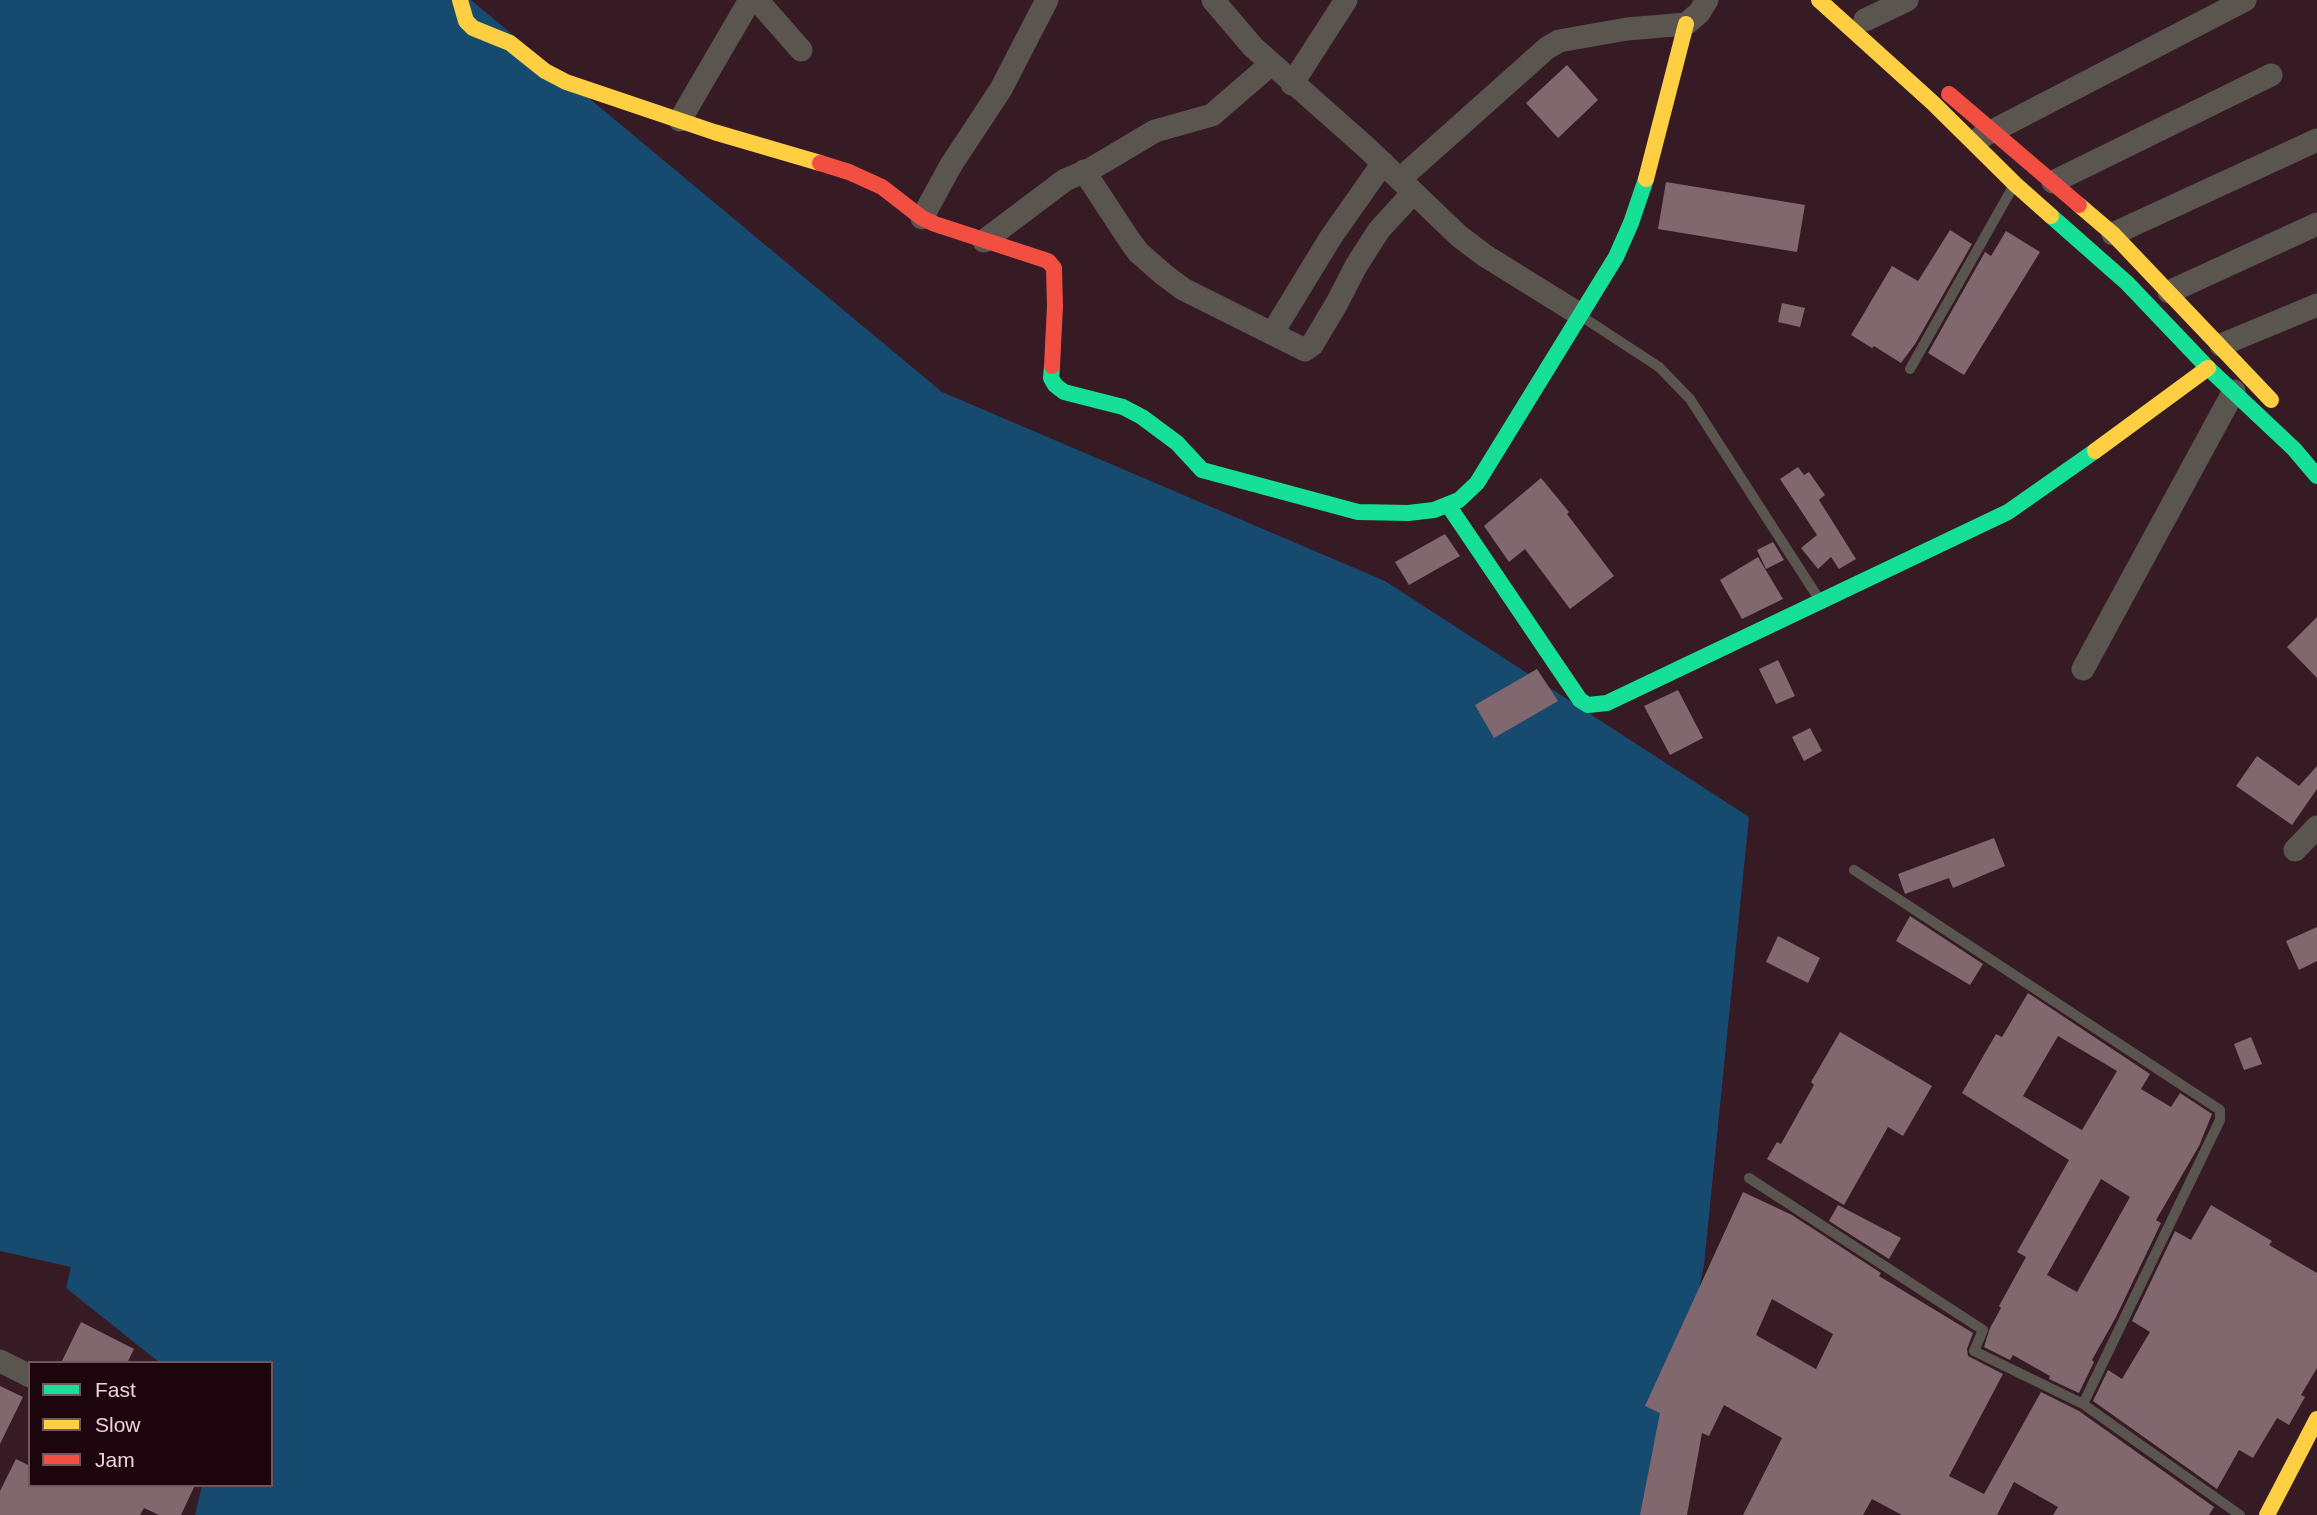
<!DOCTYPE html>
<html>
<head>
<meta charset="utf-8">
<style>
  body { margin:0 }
  #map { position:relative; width:2317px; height:1515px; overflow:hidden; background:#361a24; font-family:Helvetica,sans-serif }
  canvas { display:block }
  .legend { position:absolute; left:28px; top:1361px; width:245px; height:126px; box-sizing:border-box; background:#1c050c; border:2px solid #72565e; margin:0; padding:9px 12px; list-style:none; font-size:21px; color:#f4cfd8 }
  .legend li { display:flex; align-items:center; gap:14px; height:35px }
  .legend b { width:35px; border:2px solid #72565e }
</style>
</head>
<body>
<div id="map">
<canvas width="2317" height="1515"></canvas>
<ul class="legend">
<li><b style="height:9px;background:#16e098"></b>Fast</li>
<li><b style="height:9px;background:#ffcf43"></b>Slow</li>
<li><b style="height:9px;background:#f24e42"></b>Jam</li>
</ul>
</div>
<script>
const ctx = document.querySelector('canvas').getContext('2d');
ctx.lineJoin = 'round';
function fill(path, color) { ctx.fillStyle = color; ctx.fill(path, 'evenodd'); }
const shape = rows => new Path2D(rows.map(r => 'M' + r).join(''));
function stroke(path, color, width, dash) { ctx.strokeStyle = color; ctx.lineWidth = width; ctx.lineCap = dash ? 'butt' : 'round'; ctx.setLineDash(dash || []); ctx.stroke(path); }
fill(shape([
  [0,0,471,0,942,392,1385,581,1749,817,1704,1265,1653,1515,195,1515,202,1485,271,1485,271,1363,160,1363,66,1288,71,1267,0,1251]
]), '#174a6f');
fill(shape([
  [1567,65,1598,100,1558,138,1526,103],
  [1666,182,1805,205,1797,252,1658,229],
  [1950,230,1972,244,1915,344,1901,363,1874,346,1872,348,1851,335,1892,266,1918,281],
  [2006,231,2040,252,1964,375,1928,353,1985,252,1991,256],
  [1782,303,1805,308,1800,327,1778,322],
  [1798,467,1804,475,1809,472,1825,495,1819,500,1856,559,1839,569,1831,557,1818,569,1801,548,1817,535,1780,479],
  [1541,478,1569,512,1567,514,1614,576,1570,609,1525,549,1509,562,1484,526],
  [1445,534,1460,556,1409,585,1395,562],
  [1773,542,1784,560,1766,569,1757,550],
  [1758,557,1783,599,1742,619,1720,580],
  [2317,617,2317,678,2287,647],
  [1778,660,1795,696,1776,704,1759,669],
  [1537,669,1558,701,1494,738,1475,705],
  [1678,690,1703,738,1670,755,1644,706],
  [1810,728,1822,751,1804,761,1792,737],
  [2257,756,2299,786,2317,766,2317,789,2292,825,2236,786],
  [1994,838,2005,866,1953,888,1949,878,1905,894,1898,874],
  [1910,916,1983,964,1970,985,1896,941],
  [2317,927,2317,961,2299,970,2286,941],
  [1778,936,1820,958,1808,983,1766,962],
  [2028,993,2150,1074,2141,1089,2171,1107,2180,1093,2212,1114,2199,1146,2156,1220,2161,1223,2116,1317,2092,1360,2094,1362,2079,1393,2049,1379,2050,1376,2013,1355,2010,1360,1984,1347,1990,1328,2001,1308,1999,1306,2026,1257,2017,1252,2069,1160,1962,1093,1996,1034,2002,1037],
  [2058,1036,2117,1071,2082,1130,2023,1096],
  [2101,1179,2130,1197,2077,1292,2047,1275],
  [1840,1032,1932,1086,1903,1136,1888,1127,1844,1205,1767,1159,1777,1142,1781,1144,1814,1085,1811,1082],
  [2251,1037,2262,1064,2244,1070,2234,1044],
  [1743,1192,1792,1215,1881,1273,1879,1276,1973,1333,1967,1349,1968,1356,2003,1374,1949,1476,1984,1494,2041,1392,2079,1411,2214,1507,2209,1515,2053,1515,2058,1507,2014,1482,1997,1515,1902,1515,1872,1499,1863,1515,1743,1515,1782,1438,1724,1405,1709,1436,1702,1433,1687,1515,1640,1515,1660,1413,1645,1406],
  [1772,1299,1833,1334,1816,1369,1756,1335],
  [1838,1205,1901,1238,1889,1259,1829,1221],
  [2211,1205,2272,1241,2269,1245,2317,1273,2317,1368,2301,1395,2305,1397,2289,1425,2277,1418,2253,1458,2239,1450,2217,1489,2093,1401,2108,1370,2122,1379,2150,1332,2132,1321,2175,1231,2191,1240],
  [81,1322,134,1349,127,1363,61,1363],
  [0,1386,23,1397,0,1444],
  [16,1459,30,1466,30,1485,195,1485,181,1515,159,1515,144,1508,140,1515,0,1515,0,1491]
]), '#81686f');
stroke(shape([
  [1584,318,1659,367,1690,399,1819,599],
  [1910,369,2014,185],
  [1854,870,2220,1110,2220,1120,2083,1404],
  [1749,1178,1983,1330,1974,1351,2083,1404,2240,1515]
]), '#5a564f', 10);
stroke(shape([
  [757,0,801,50],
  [1213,0,1253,47,1367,148,1459,236,1484,255,1579,314],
  [1865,20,1907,0],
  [1292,84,1346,0],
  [680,120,750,0],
  [1981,137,2245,0],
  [1084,171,1128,238,1138,252,1163,274,1183,289,1305,350,1312,345,1337,303,1356,266,1379,230,1413,193],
  [1400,179,1547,48,1559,41,1627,29,1686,24,1699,13,1707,0],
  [2053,182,2271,75],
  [922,218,951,165,1001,89,1047,0],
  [2113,234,2317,140],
  [984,241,1065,180,1091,169,1155,131,1212,115,1271,64],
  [2169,292,2317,224],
  [1273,332,1331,237,1383,163],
  [2221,345,2317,305],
  [2083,669,2234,391],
  [2295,850,2317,827],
  [0,1361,30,1376]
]), '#5a564f', 23);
stroke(shape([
  [2051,216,2127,283,2208,368,2294,449,2317,476],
  [1052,366,1051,378,1055,385,1064,392,1123,407,1142,417,1177,443,1202,470,1358,512,1408,513,1434,510,1459,500,1477,483,1616,257,1631,223,1646,179],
  [1448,505,1580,700,1588,705,1607,703,2008,512,2095,451]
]), '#16e098', 16);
stroke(shape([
  [460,0,466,21,473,28,510,43,545,71,566,82,714,132,820,163],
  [1819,0,1933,103,2015,184,2051,216],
  [1646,179,1686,24],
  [2079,205,2113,234,2271,400],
  [2095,451,2208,368],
  [2267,1515,2317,1419]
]), '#ffcf43', 16);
stroke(shape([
  [1949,94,2079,205],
  [820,163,849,172,882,187,922,218,935,224,1048,261,1054,268,1055,306,1052,366]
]), '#f24e42', 16);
</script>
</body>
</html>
